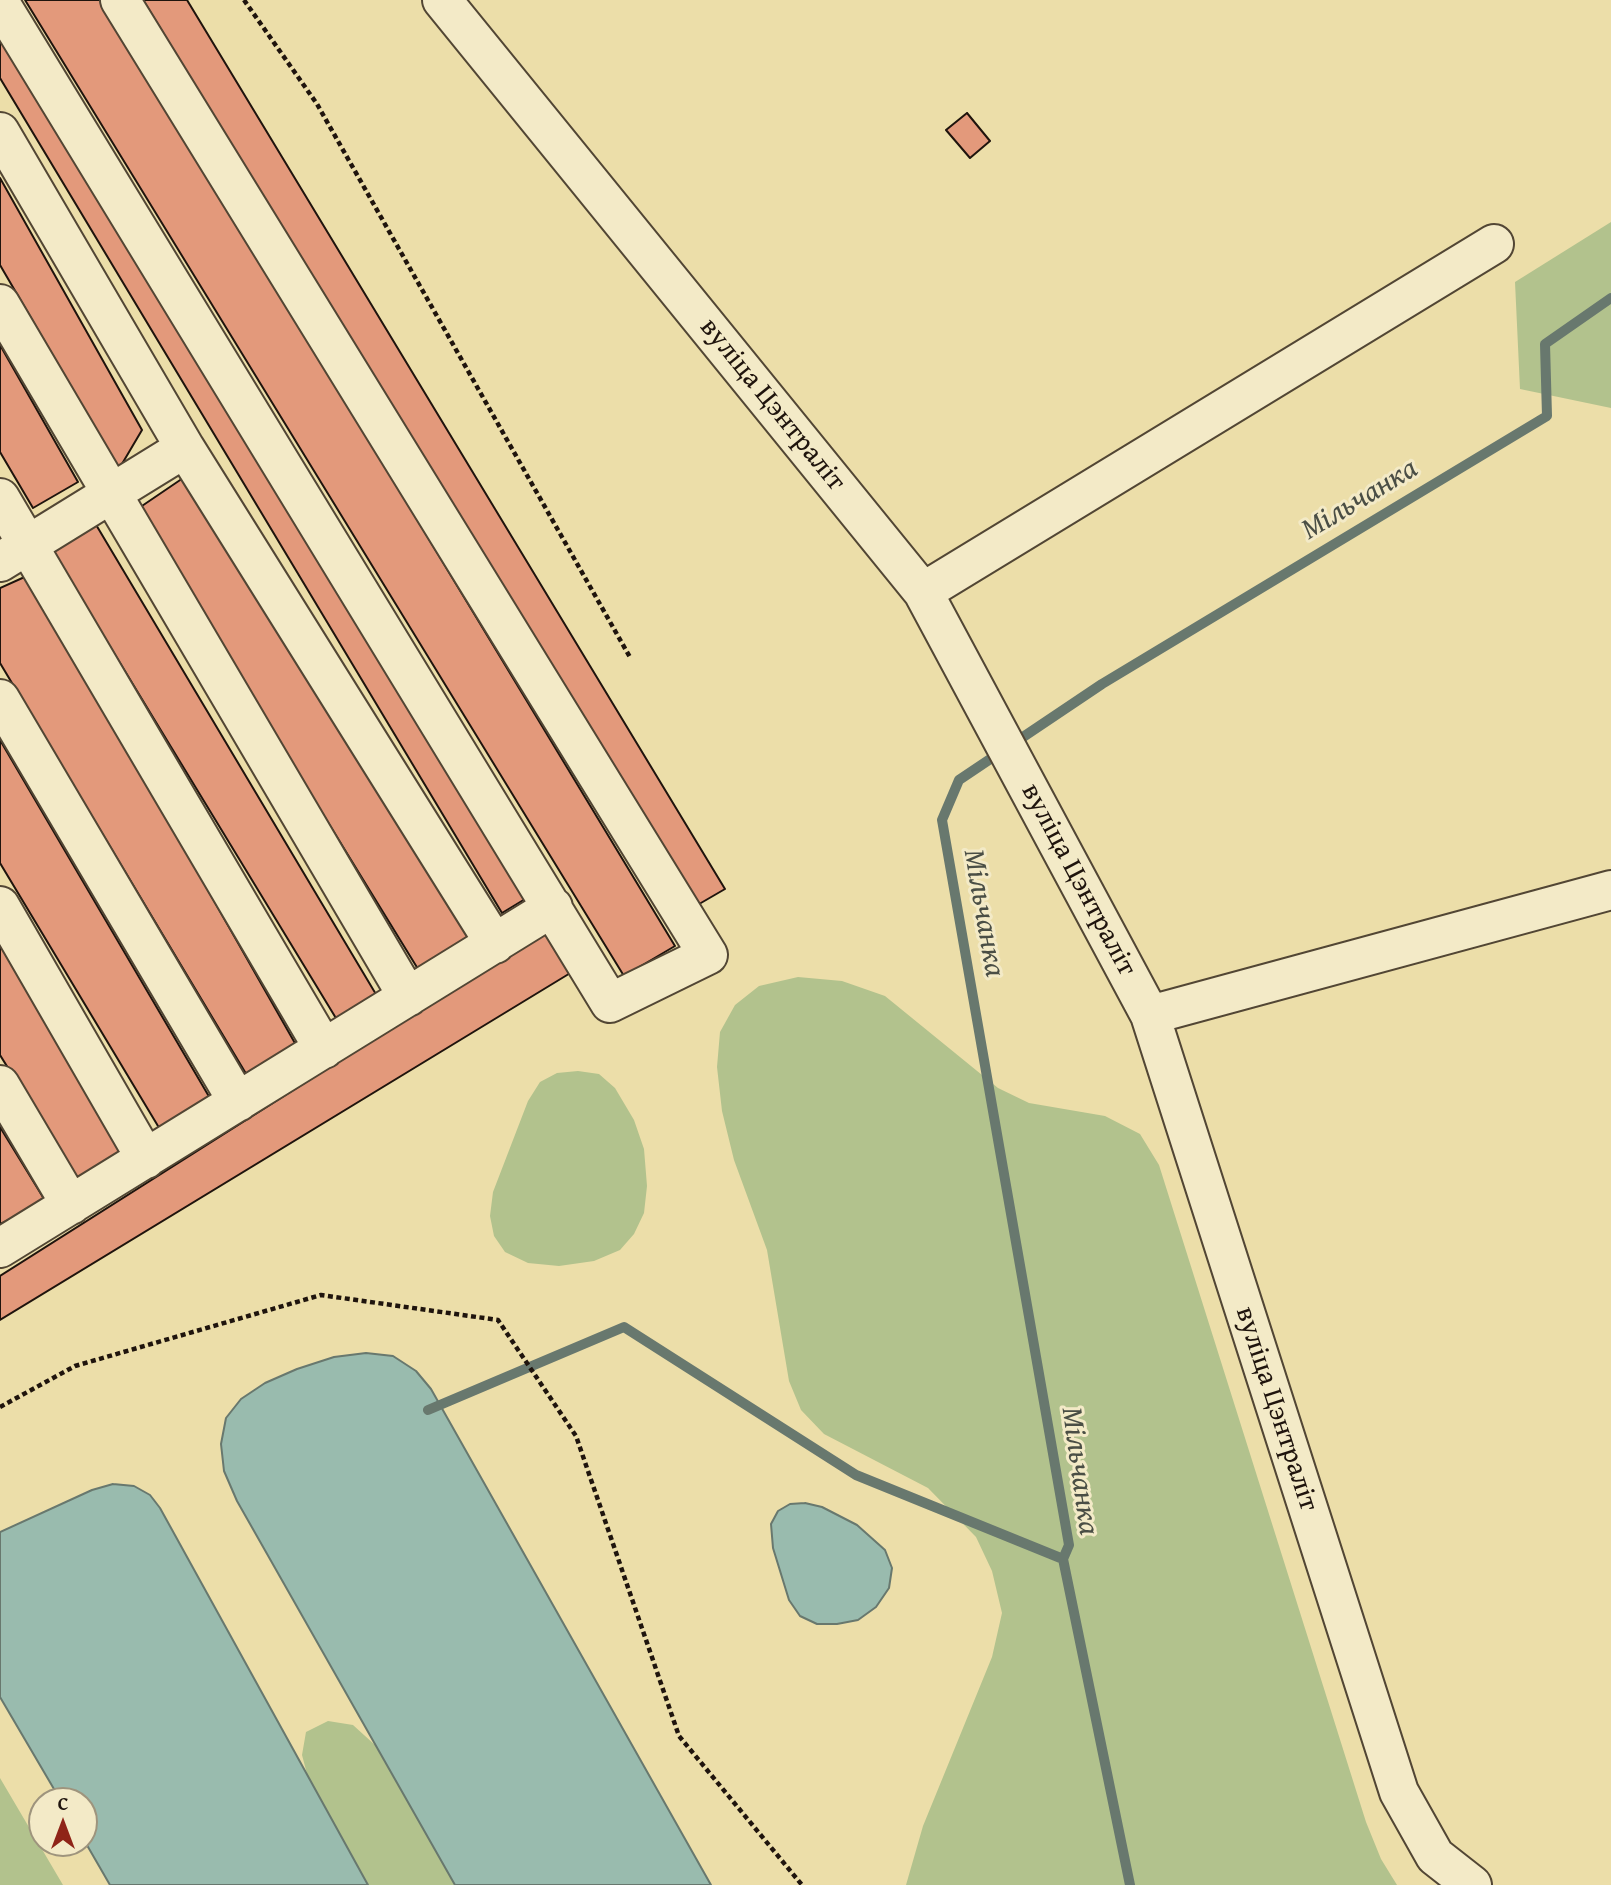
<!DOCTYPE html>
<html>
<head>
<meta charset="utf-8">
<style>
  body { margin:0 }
  #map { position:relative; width:1611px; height:1885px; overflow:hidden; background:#ecdea9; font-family:"Gentium Book Plus",serif }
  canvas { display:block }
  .north { position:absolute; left:28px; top:1787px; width:70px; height:70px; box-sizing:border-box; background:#f3eac7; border:2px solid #9e947d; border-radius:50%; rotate:0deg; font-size:19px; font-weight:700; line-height:28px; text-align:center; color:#1f140d }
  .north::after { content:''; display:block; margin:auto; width:24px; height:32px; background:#8f2418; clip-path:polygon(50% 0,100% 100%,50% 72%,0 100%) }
</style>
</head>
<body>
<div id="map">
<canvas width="1611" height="1885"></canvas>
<div class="north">С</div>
</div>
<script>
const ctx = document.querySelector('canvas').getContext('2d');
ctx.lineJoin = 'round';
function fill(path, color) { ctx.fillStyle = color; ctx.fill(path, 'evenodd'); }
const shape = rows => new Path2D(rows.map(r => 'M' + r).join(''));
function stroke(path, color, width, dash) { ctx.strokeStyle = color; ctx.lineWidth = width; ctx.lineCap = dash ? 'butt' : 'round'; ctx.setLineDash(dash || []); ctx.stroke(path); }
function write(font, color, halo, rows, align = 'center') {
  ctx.font = font + ' "Gentium Book Plus",serif'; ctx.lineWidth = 6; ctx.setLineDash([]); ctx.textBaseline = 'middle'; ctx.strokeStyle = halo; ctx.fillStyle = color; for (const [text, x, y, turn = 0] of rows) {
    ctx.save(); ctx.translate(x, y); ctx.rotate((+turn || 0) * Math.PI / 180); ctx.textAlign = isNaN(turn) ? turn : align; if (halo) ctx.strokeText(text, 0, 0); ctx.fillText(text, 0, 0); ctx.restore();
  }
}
fill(shape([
  [1611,222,1611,408,1520,389,1515,282],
  [798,977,842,981,885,996,998,1088,1029,1103,1105,1116,1140,1134,1159,1165,1366,1822,1381,1859,1397,1885,906,1885,923,1826,992,1657,1002,1613,992,1571,976,1537,928,1488,824,1434,801,1410,789,1381,767,1250,734,1160,722,1111,717,1067,720,1032,735,1005,759,986],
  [578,1071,599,1074,615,1088,634,1120,644,1149,647,1186,644,1213,634,1234,620,1250,594,1261,559,1266,528,1263,505,1252,494,1236,490,1216,493,1192,528,1101,540,1082,557,1073],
  [328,1721,353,1725,375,1745,455,1885,368,1885,307,1774,302,1755,306,1732],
  [0,1778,63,1885,0,1885]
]), '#b2c28d');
const water = shape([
  [366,1353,393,1356,416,1371,431,1389,711,1885,455,1885,237,1501,224,1471,221,1444,226,1418,241,1399,265,1383,297,1369,334,1357,366,1353],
  [113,1484,134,1486,150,1495,160,1508,368,1885,110,1885,84,1840,84,1801,61,1801,0,1697,0,1532,92,1490,113,1484],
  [805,1503,822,1507,857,1525,885,1550,892,1568,889,1588,876,1607,858,1620,837,1624,817,1624,800,1616,789,1600,773,1548,771,1524,778,1511,790,1504,805,1503]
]);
fill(water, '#99bbae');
stroke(water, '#68786e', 2);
stroke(shape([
  [428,1410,624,1327,856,1475,1063,1559],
  [1130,1885,1063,1559,1069,1545,942,820,959,780,1102,684,1547,416,1545,344,1611,298]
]), '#68786e', 10);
const building = shape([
  [25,0,103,0,675,946,624,976,25,0],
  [143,0,187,0,725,889,694,907,143,0],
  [0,21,530,896,502,913,0,78,0,21],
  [967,113,990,141,970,158,946,130,967,113],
  [0,178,142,430,119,469,0,265,0,178],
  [0,345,78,482,33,508,0,452,0,345],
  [189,474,471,940,418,969,136,510,189,474],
  [92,518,380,1001,345,1033,50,548,92,518],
  [29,575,300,1052,248,1077,0,663,0,588,29,575],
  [0,740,214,1105,164,1136,0,863,0,740],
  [549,928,572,972,0,1320,0,1276,549,928],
  [0,939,128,1155,82,1187,0,1055,0,939],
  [0,1127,46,1202,0,1224,0,1127]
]);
fill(building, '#e3997b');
stroke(building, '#1f140d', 2);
const minor = shape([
  [442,0,923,592,1150,1015,1399,1792,1435,1856,1472,1885],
  [0,3,610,1003,708,955,120,0],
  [0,132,185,448,495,944],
  [0,304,408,997],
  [0,498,324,1049],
  [0,562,185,448],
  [923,592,1494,244],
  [0,699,238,1102],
  [0,906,146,1159],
  [1150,1015,1611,890],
  [0,1085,71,1205],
  [0,1248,553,907]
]);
stroke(minor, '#524634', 42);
stroke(shape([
  [244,0,317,104,631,659],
  [0,1407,75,1366,321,1295,498,1320,576,1436,679,1736,802,1885]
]), '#1f140d', 4.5, [5, 3.5]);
stroke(minor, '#f3eac7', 38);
write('28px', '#1f140d', '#f3eac7', [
  ["вуліца Цэнтраліт",772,405,51],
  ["вуліца Цэнтраліт",1078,880,62],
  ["вуліца Цэнтраліт",1276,1409,72]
]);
write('italic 30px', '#4a4e45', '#f3eac7', [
  ["Мільчанка",1360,500,-31],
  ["Мільчанка",983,913,80],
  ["Мільчанка",1079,1471,82]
]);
</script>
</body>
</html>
